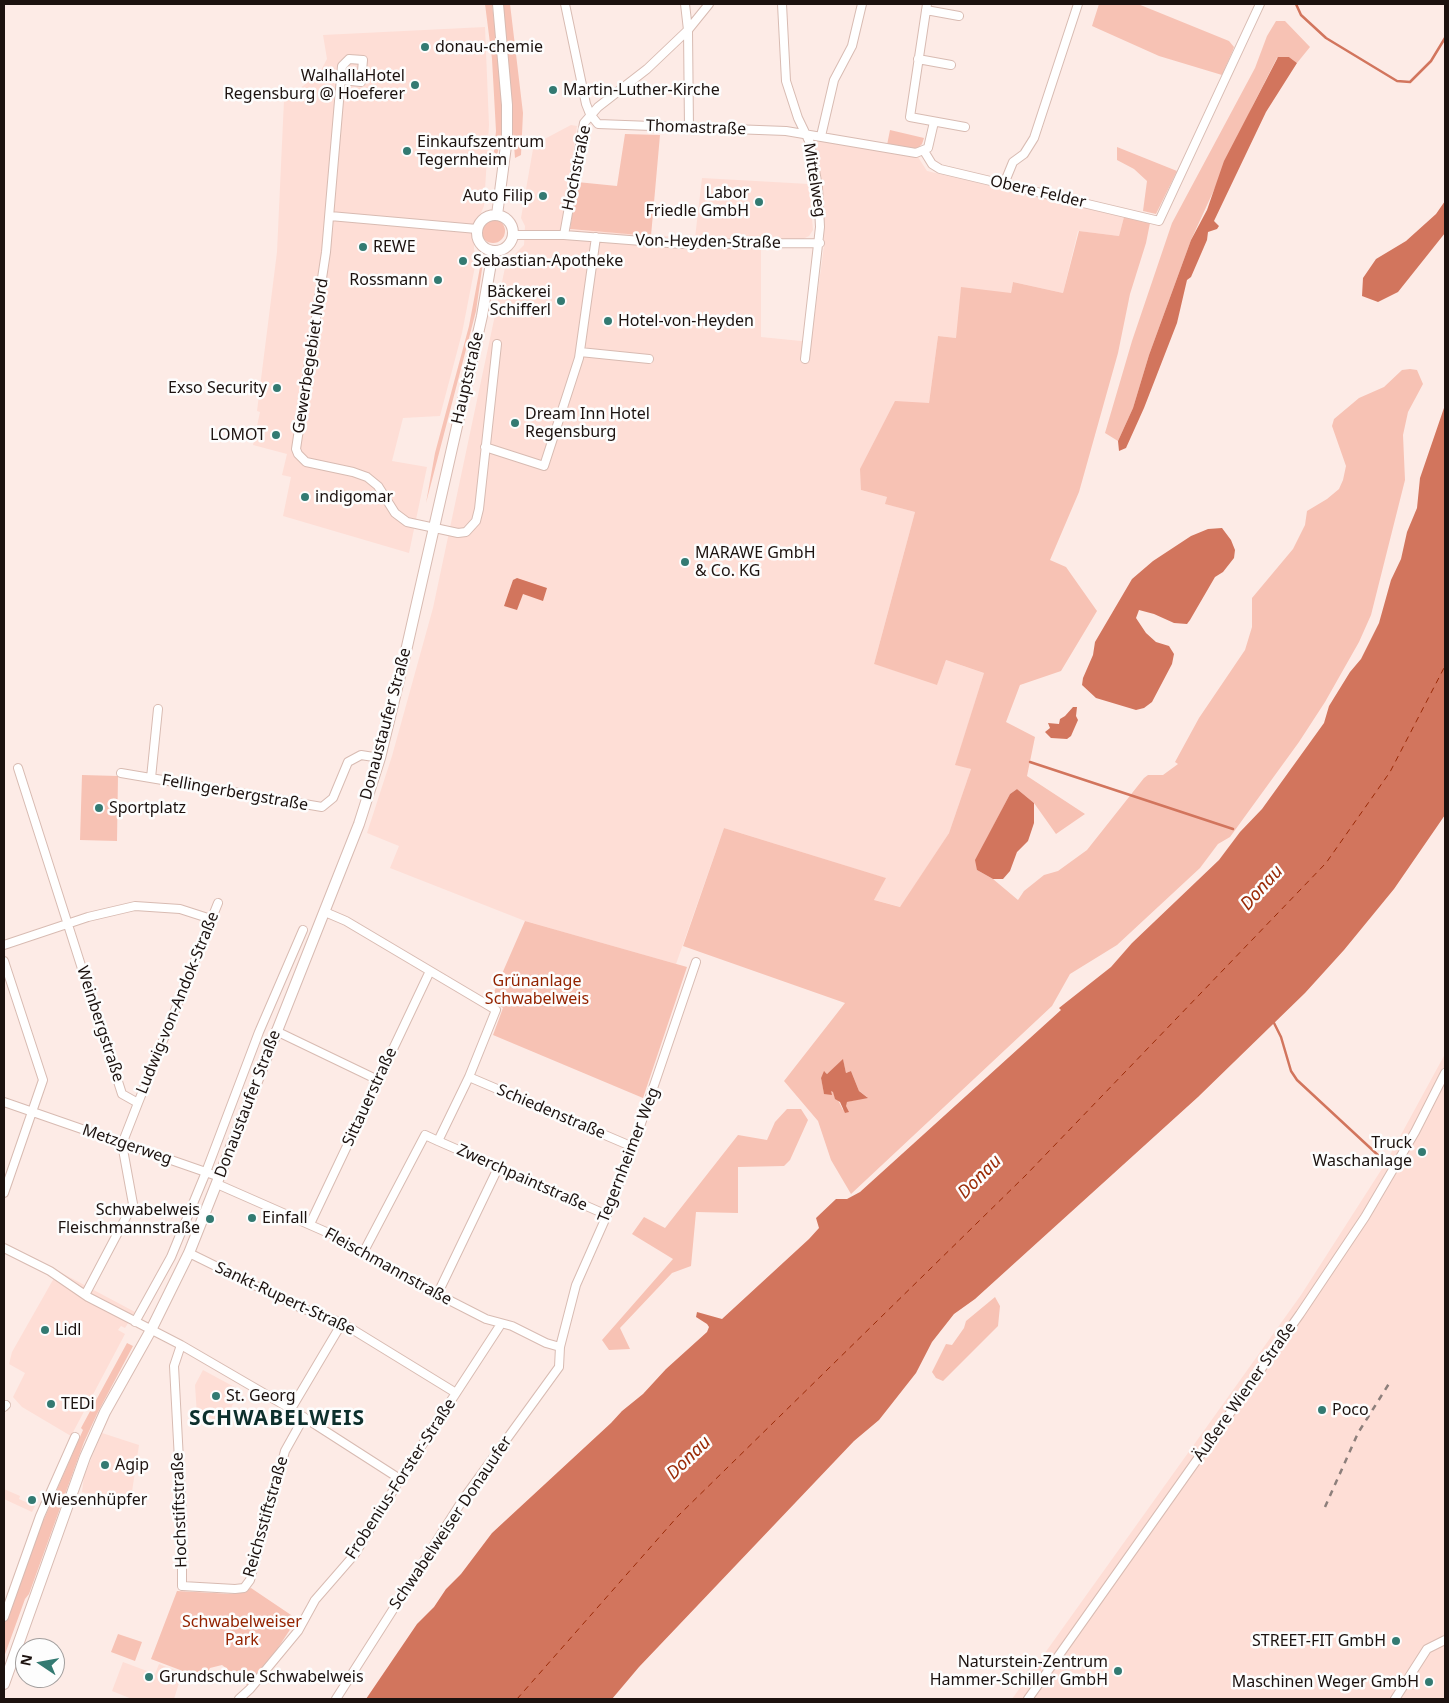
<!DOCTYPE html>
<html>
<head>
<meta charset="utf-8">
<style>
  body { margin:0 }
  #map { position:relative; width:1449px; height:1703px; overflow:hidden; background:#fdebe6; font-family:"Noto Sans",sans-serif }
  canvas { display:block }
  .frame { position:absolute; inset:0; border:5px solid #1c120f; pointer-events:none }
  .north { position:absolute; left:15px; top:1638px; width:50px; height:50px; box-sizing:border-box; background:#fdfdfd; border:1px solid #a39f9e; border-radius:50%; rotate:282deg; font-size:14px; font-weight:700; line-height:20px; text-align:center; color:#1c120f }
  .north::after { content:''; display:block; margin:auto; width:18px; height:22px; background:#337a72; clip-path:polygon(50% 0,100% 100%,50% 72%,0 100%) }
</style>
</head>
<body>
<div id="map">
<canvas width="1449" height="1703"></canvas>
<div class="frame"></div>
<div class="north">N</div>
</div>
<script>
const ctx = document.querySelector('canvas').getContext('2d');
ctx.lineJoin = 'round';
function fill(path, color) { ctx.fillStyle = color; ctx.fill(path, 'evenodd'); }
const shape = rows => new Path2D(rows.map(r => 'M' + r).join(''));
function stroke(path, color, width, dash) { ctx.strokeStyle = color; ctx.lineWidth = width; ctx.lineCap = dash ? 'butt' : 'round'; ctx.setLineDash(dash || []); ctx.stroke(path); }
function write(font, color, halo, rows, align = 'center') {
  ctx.font = font + ' "Noto Sans",sans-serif'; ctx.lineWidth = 5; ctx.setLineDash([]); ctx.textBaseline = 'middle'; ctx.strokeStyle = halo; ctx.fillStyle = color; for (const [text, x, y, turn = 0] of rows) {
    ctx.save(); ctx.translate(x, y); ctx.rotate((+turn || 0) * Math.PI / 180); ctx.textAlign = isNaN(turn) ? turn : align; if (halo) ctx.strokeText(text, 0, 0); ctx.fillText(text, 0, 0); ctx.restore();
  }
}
fill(shape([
  [485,27,489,125,484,206,474,229,474,249,476,261,462,333,440,416,403,418,392,461,427,467,409,553,283,516,291,477,282,475,287,454,253,445,260,412,257,411,277,252,284,100,319,74,327,59,323,35],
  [571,125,577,126,562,229,695,238,702,178,809,184,813,230,809,236,803,239,761,241,761,337,811,342,824,246,824,223,813,138,918,157,927,171,1124,217,1119,236,1078,231,1063,293,1013,282,1011,293,956,338,938,336,929,403,861,490,887,497,886,504,915,512,874,664,937,684,946,660,984,673,956,764,971,769,949,833,901,907,874,900,885,878,724,828,676,964,525,921,390,868,399,846,367,833,392,756,433,608,506,263,524,245,525,226,521,218,533,149,537,143],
  [1445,1054,1445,1699,1012,1699,1301,1295,1385,1164],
  [58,1271,135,1312,125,1328,121,1326,118,1330,125,1334,71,1436,22,1407,13,1397,25,1373,9,1364,12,1352],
  [203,1370,240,1390,222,1426,211,1418,197,1415,195,1385],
  [102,1433,139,1445,130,1505,82,1492,84,1476],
  [4,1489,20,1496,19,1499,35,1506,32,1512,4,1499],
  [123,1662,155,1674,159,1664,182,1673,174,1699,132,1699,112,1691]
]), '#feded6');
fill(shape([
  [485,4,492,4,499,63,502,105,501,139,497,155,494,152,496,131,492,59],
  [503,4,510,4,523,113,521,155,515,158],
  [1099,4,1138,4,1229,41,1234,47,1233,50,1222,75,1159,56,1092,26],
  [1276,21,1285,21,1310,47,1297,63,1289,57,1277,58,1253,105,1191,240,1149,355,1133,408,1118,441,1105,433,1132,341,1172,223,1255,68,1267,36],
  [890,130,924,138,922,144,918,148,911,149,887,145],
  [625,134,660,135,651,236,570,229,577,182,617,186],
  [1117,147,1177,171,1156,214,1143,211,1147,181,1134,169,1117,160],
  [1124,217,1150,223,1146,243,1130,294,1118,353,1079,492,1050,560,1066,567,1097,611,1061,671,1020,685,1006,722,1035,737,1027,776,1085,814,1056,834,1034,803,1017,789,1010,794,985,842,977,870,993,879,1018,900,1024,891,1044,875,1058,871,1087,850,1144,778,1148,775,1163,775,1178,764,1175,762,1199,718,1245,650,1252,627,1252,598,1293,549,1305,525,1307,511,1327,499,1339,489,1343,480,1346,466,1332,426,1334,419,1359,398,1384,387,1402,370,1410,369,1417,370,1423,384,1408,412,1403,435,1405,480,1371,615,1359,642,1325,702,1299,742,1230,837,1218,844,1200,868,1117,945,1070,974,1052,1006,851,1194,831,1160,818,1121,784,1081,845,1003,683,946,724,828,886,878,874,900,900,907,949,833,971,769,955,765,984,673,946,660,937,685,874,664,915,512,885,504,887,497,861,490,860,469,895,401,929,403,938,336,956,338,961,287,1011,293,1013,282,1063,293,1079,231,1119,236],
  [843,1060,846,1073,851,1071,859,1091,867,1097,847,1102,843,1110,834,1092,830,1090,824,1093,821,1078,825,1072,827,1074],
  '481 231a12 12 0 1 1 24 0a12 12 0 1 1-24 0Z',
  [481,262,483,262,476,311,426,503,435,453,469,326],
  [82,775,118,776,117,841,80,840],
  [525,921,687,967,643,1098,493,1035,503,1008,491,999],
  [787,1109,801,1109,808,1120,790,1160,784,1166,738,1167,738,1213,696,1212,691,1266,672,1273,620,1328,630,1349,609,1350,602,1340,673,1259,632,1234,644,1217,665,1228,738,1135,767,1140,775,1122],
  [995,1297,1000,1306,998,1326,943,1381,936,1378,932,1372,946,1344,952,1345,964,1328,966,1321],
  [127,1343,133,1346,97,1414,84,1442,29,1594,25,1599,4,1657,4,1621,7,1621,41,1524,41,1518,44,1519,83,1430,81,1428],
  [251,1588,297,1619,272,1657,247,1685,222,1665,210,1668,204,1679,151,1659,177,1591,233,1594],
  [118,1634,142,1642,135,1661,111,1652]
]), '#f7c2b4');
fill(shape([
  [1278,57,1289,57,1297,63,1266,112,1214,221,1219,226,1217,229,1208,232,1207,240,1191,277,1187,280,1177,323,1144,408,1126,448,1119,451,1118,441,1133,408,1149,355,1191,240,1207,210,1224,161],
  [1445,201,1445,233,1398,292,1378,302,1362,296,1363,278,1376,259,1406,241,1436,214],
  [1445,405,1445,815,1394,889,1344,950,1305,993,1198,1097,975,1299,954,1314,932,1342,916,1373,879,1420,854,1441,639,1667,612,1699,366,1699,417,1624,434,1607,446,1589,461,1574,492,1533,611,1423,622,1411,643,1394,666,1369,707,1332,709,1327,707,1324,696,1317,697,1312,722,1319,809,1239,819,1228,816,1218,836,1199,847,1199,860,1192,1061,1010,1059,1008,1111,967,1132,943,1219,860,1240,832,1262,809,1324,723,1329,706,1350,672,1361,659,1379,623,1391,580,1401,559,1407,532,1417,508,1420,478],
  [1222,528,1231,540,1235,550,1234,558,1223,572,1215,577,1190,620,1187,624,1174,623,1154,614,1139,610,1136,618,1146,633,1156,642,1169,646,1174,654,1172,664,1152,702,1144,708,1136,710,1096,698,1082,685,1083,678,1093,655,1095,642,1132,579,1153,561,1191,536,1208,529],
  [517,578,547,588,543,601,523,594,517,610,504,606,513,580],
  [1073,707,1077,707,1076,716,1078,720,1071,736,1067,739,1051,738,1045,732,1050,728,1048,723,1059,724,1060,719,1065,716],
  [1017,789,1034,803,1034,823,1028,841,1017,852,1010,871,1003,879,993,879,977,870,975,860,1010,794],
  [843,1059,846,1073,851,1071,859,1091,868,1098,847,1102,846,1106,849,1112,845,1113,840,1102,835,1099,833,1092,831,1091,832,1095,824,1094,821,1078,824,1071,827,1074]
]), '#d2755d');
stroke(shape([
  [1296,4,1301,15,1326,38,1397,81,1410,82,1431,61,1445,38],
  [1030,762,1233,829],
  [1274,1023,1281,1037,1291,1071,1297,1080,1380,1157]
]), '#d2755d', 2.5);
stroke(shape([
  [517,1699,678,1516,1026,1175,1326,863,1390,772,1445,666]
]), '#9a2a07', 1, [6, 5]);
const street = shape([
  [565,4,586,104,590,114,598,124,786,131,916,153,928,148,934,122],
  [685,4,688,30,689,129],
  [782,4,786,81,798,118,810,143,818,187,820,227,805,359],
  [927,4,910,117,965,127],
  [926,10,959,16],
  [918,59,951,65],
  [341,80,361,82,363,60,349,59,342,66,326,252,296,449,298,454,306,462,353,472,367,477,378,486,395,513,407,522,458,533,466,532,476,521,479,509,497,344],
  [821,136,834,80,852,46,862,4],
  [924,151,932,164,940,169,1159,221,1260,4],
  [1004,184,1013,162,1024,154,1034,138,1078,4],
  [330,216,477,229],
  [513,235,564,235,681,244,820,243],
  [564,235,584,123,598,107,647,69,688,30,709,4],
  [580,352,649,359],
  [485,447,544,466,579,358,596,237],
  [18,768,122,1094,138,1103,122,1144,133,1204,85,1295],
  [121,773,322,807,333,798,348,762,361,755,380,758],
  [151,778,158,709],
  [325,912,346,921,496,1010,469,1077,438,1141,425,1135,363,1253],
  [4,945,88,917,135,906,180,909,211,919],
  [4,961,43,1080,4,1193],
  [276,1031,378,1080],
  [469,1077,633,1147],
  [4,1102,220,1177],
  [138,1103,218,903],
  [438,1141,607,1215],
  [217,1184,333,1235,392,1271,486,1319,512,1326,546,1343,560,1347],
  [310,1224,430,971],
  [4,1248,50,1271,88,1297,181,1345,291,1409,400,1479],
  [189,1253,299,1307,342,1323,456,1393],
  [437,1295,498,1168],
  [135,1322,171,1257,206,1172,259,1032,303,930],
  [181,1345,174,1366,182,1517,182,1586,235,1589,244,1588,250,1580,285,1451,304,1417],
  [4,1407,6,1405],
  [291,1409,342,1323],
  [4,1617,40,1516,75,1437],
  [239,1699,250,1689,298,1631,315,1600,355,1554,400,1479,501,1324],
  [336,1699,464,1498,559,1367,560,1347,576,1285,607,1215,633,1147,696,962],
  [1028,1699,1300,1314,1365,1217,1415,1132,1445,1073],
  [1395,1699,1427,1649,1445,1640]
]);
const secondary = shape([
  [497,215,507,138,507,105,498,4],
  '477 233a18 18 0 1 1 36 0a18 18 0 1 1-36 0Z',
  [4,1684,85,1457,105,1412,151,1330,189,1253,359,824,380,758,406,651,482,316,493,251]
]);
stroke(street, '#d8bbb2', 10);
stroke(secondary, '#d8bbb2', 12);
stroke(street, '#fff', 8);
stroke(secondary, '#fff', 10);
stroke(shape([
  [1325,1507,1358,1433,1390,1382]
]), '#8d7f7b', 2.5, [6, 6]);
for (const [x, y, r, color] of [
  [425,47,5,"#337a72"],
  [415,85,5,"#337a72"],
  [553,90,5,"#337a72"],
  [407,151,5,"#337a72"],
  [543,196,5,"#337a72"],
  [759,202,5,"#337a72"],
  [363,247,5,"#337a72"],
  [463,261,5,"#337a72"],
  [438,280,5,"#337a72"],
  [561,301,5,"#337a72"],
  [608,321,5,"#337a72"],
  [277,388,5,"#337a72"],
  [515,423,5,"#337a72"],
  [276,435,5,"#337a72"],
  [305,497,5,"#337a72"],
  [685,562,5,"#337a72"],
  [99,808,5,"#337a72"],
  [1422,1152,5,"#337a72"],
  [252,1218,5,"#337a72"],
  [210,1219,5,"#337a72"],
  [45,1330,5,"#337a72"],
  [216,1396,5,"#337a72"],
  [51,1404,5,"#337a72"],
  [1322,1410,5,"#337a72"],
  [105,1465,5,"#337a72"],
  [32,1500,5,"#337a72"],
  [1396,1641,5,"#337a72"],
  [1118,1671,5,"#337a72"],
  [149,1677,5,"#337a72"],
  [1429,1682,5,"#337a72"]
]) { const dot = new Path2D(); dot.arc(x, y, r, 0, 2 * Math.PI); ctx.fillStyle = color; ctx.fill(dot); stroke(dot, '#fdfdfd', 2); }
write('16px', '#1c120f', '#fdfdfd', [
  ["donau-chemie",435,47],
  ["WalhallaHotel",405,76,"right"],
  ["Regensburg @ Hoeferer",405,94,"right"],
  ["Martin-Luther-Kirche",563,90],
  ["Einkaufszentrum",417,142],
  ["Tegernheim",417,160],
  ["Labor",749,193,"right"],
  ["Friedle GmbH",749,211,"right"],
  ["Auto Filip",533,196,"right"],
  ["REWE",373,247],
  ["Sebastian-Apotheke",473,261],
  ["Rossmann",428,280,"right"],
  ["Bäckerei",551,292,"right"],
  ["Schifferl",551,310,"right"],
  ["Hotel-von-Heyden",618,321],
  ["Exso Security",267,388,"right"],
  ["Dream Inn Hotel",525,414],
  ["Regensburg",525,432],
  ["LOMOT",266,435,"right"],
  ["indigomar",315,497],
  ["MARAWE GmbH",695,553],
  ["& Co. KG",695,571],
  ["Sportplatz",109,808],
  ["Truck",1412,1143,"right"],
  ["Waschanlage",1412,1161,"right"],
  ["Schwabelweis",200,1210,"right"],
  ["Fleischmannstraße",200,1228,"right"],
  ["Einfall",262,1218],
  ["Lidl",55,1330],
  ["St. Georg",226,1396],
  ["TEDi",61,1404],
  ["Poco",1332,1410],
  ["Agip",115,1465],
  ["Wiesenhüpfer",42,1500],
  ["STREET-FIT GmbH",1386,1641,"right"],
  ["Naturstein-Zentrum",1108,1662,"right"],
  ["Hammer-Schiller GmbH",1108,1680,"right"],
  ["Grundschule Schwabelweis",159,1677],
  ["Maschinen Weger GmbH",1419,1682,"right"]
], 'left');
write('16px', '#1c120f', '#fdfdfd', [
  ["Thomastraße",696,128,2],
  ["Hochstraße",577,168,-78],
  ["Mittelweg",814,180,81],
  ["Obere Felder",1038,192,13],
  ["Von-Heyden-Straße",708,242,1],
  ["Gewerbegebiet Nord",311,356,-81],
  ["Hauptstraße",468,378,-77],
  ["Donaustaufer Straße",386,724,-75],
  ["Fellingerbergstraße",235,793,10],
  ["Ludwig-von-Andok-Straße",178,1003,-68],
  ["Weinbergstraße",100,1024,72],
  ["Sittauerstraße",370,1097,-65],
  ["Donaustaufer Straße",248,1104,-69],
  ["Schiedenstraße",551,1112,23],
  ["Metzgerweg",127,1145,19],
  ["Tegernheimer Weg",629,1155,-69],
  ["Zwerchpaintstraße",522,1178,24],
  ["Fleischmannstraße",388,1267,29],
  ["Sankt-Rupert-Straße",285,1299,25],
  ["Äußere Wiener Straße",1245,1392,-55],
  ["Frobenius-Forster-Straße",401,1479,-57],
  ["Hochstiftstraße",180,1510,-92],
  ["Reichsstiftstraße",266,1517,-74],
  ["Schwabelweiser Donauufer",451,1523,-56]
]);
write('16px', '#932300', '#fdfdfd', [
  ["Grünanlage",537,981],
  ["Schwabelweis",537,999],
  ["Schwabelweiser",242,1622],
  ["Park",242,1640]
]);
write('italic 18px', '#9a2a07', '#fdfdfd', [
  ["Donau",1262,888,-48],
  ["Donau",980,1177,-45],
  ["Donau",689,1458,-44]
]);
ctx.letterSpacing = '1px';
write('bold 21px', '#0d2f2c', '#fdfdfd', [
  ["SCHWABELWEIS",277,1419]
]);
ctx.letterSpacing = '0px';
</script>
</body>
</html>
